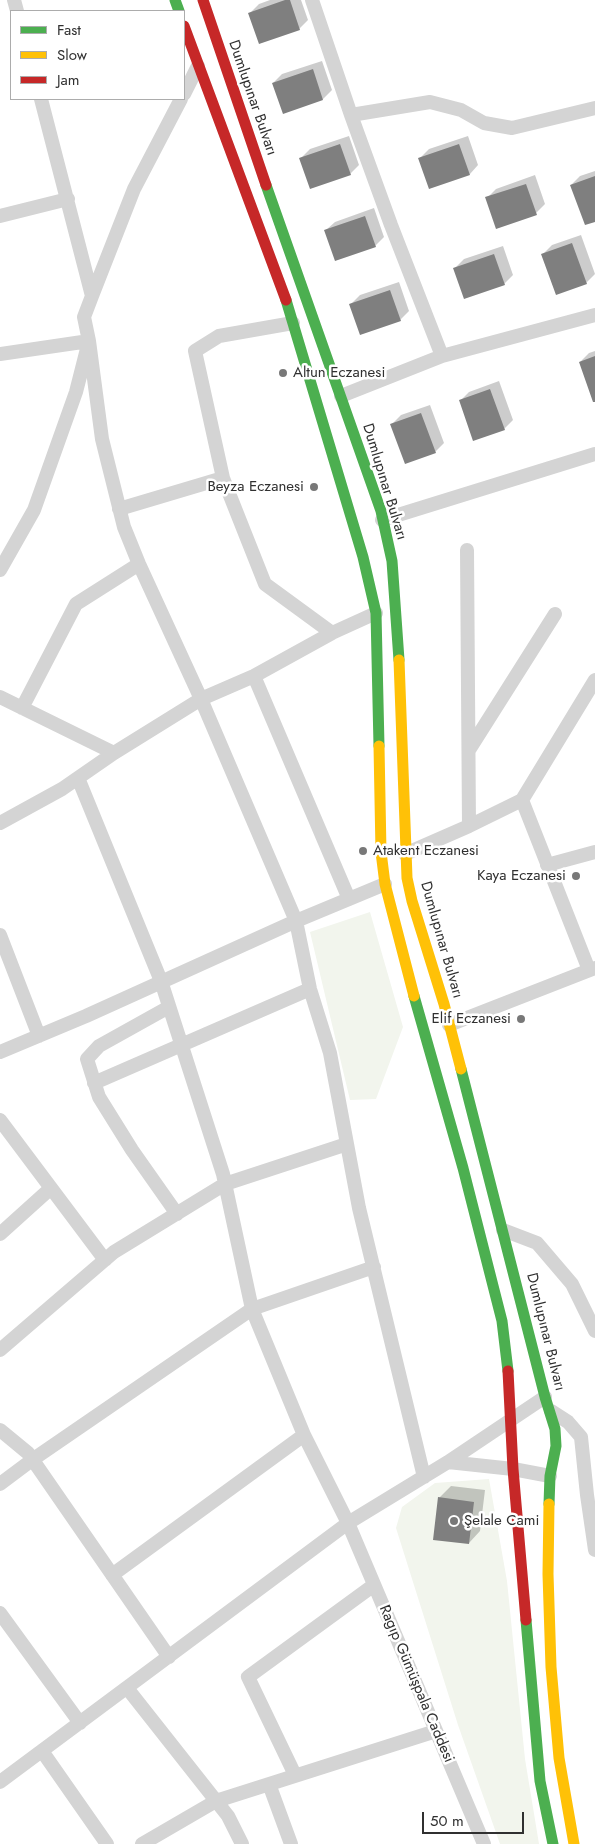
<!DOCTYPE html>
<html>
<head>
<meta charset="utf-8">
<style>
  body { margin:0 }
  #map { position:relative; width:595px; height:1844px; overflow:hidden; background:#fff; font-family:Jost,sans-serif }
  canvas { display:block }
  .legend { position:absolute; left:10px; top:10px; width:175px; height:90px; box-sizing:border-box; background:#fff; border:1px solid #acacac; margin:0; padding:6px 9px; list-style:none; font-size:15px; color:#303030 }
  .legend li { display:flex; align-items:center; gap:10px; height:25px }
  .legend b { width:25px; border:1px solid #acacac }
  .scale { position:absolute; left:422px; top:1812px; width:102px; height:22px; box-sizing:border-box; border:2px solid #303030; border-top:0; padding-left:6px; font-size:15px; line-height:18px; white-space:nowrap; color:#303030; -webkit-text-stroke:4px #fff; paint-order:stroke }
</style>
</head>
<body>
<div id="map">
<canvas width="595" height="1844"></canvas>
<ul class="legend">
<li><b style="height:6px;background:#4caf50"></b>Fast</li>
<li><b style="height:6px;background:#ffc107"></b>Slow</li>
<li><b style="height:6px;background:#c62828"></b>Jam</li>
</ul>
<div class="scale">50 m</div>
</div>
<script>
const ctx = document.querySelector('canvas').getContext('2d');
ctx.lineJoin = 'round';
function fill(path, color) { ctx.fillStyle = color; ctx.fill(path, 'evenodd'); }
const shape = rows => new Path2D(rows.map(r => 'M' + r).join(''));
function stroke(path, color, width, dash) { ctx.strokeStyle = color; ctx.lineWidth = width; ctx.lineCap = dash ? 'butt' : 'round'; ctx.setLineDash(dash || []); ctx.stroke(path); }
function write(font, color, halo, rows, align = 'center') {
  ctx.font = font + ' Jost,sans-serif'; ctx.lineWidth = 5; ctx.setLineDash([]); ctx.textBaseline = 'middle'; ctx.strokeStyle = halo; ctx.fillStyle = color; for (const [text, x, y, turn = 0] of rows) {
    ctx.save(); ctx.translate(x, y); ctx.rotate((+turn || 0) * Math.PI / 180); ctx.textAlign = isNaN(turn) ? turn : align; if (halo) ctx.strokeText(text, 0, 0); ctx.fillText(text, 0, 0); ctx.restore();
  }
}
fill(shape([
  [370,912,403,1027,376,1099,350,1100,310,932],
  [489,1479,507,1581,525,1759,539,1844,500,1844,458,1725,396,1528,402,1507,435,1483]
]), '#f2f5ed');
fill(shape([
  [270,0,301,0,308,20,299,29,250,13,259,4],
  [322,61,332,90,323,99,283,112,273,83,282,74],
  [349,136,359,165,350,174,301,158,310,149],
  [468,136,478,165,470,174,420,158,429,149],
  [595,171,595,220,571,185,580,176],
  [535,175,545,204,536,213,497,227,487,198,496,189],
  [374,208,384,237,375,246,326,230,335,222],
  [581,235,595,274,586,283,543,254,552,245],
  [503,246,513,275,504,284,455,268,464,259],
  [399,282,409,311,400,320,351,304,360,295],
  [595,351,595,400,580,362,589,353],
  [499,381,513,420,504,429,460,401,469,392],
  [430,405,444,443,435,452,392,424,401,415],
  [451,1486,485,1490,480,1531,469,1543,439,1498]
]), '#0003');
fill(shape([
  [285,0,290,0,300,30,259,44,248,13],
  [313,69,323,100,283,114,272,83],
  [340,144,351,175,310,189,299,158],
  [459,144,470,175,429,189,418,158],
  [595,176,595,222,585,225,570,185],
  [526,184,537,215,496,229,485,197],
  [365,216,376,247,335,261,324,230],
  [572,243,587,284,556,295,541,254],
  [494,254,505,285,464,299,453,268],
  [390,290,401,321,360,335,349,304],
  [595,356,595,402,593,402,579,362],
  [490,389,505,430,473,441,459,400],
  [421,413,436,453,405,464,390,424],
  [438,1497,474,1502,469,1544,433,1540]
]), '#7f7f7f');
stroke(shape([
  [14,0,17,11],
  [312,0,351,115,391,225,442,356],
  [184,94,198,66],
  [41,99,92,296],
  [351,115,430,102,461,110,484,123,512,128,595,108],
  [0,216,68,199],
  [293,323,219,336,195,351,223,478,265,584,332,633],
  [0,354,89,341,102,439,124,527,139,564,201,699,296,921,310,989,330,1053,359,1208,424,1477],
  [341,396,442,356,595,315],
  [119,509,223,478],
  [382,520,595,454],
  [467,550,469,826],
  [0,570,34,510,76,392,89,341,84,317,92,296,134,189,181,99],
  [254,676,349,899],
  [0,697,114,753],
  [22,708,76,604,139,564],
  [469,750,555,614],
  [78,778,161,981,223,1174,252,1309,304,1435,348,1523,484,1844],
  [522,800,589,970],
  [0,823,62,789,114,753,201,699,254,676,332,633,376,613],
  [405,854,469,826,522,800,595,680],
  [547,865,595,852],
  [0,935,39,1036],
  [169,1007,99,1046,87,1059,99,1097,132,1150,177,1214],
  [449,1025,595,968],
  [0,1052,86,1016,296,921,385,884],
  [94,1083,310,989],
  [0,1120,105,1260],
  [503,1230,537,1243,572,1284,595,1331],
  [0,1234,51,1188],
  [0,1350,114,1252,225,1184,347,1144],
  [551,1411,568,1422,581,1437,587,1495,595,1550],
  [0,1430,28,1453,169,1657],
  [448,1462,545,1397],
  [0,1484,32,1460,252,1309,374,1267],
  [112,1575,304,1435],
  [0,1613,80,1723],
  [127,1688,228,1816,242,1844],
  [42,1751,107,1844],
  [295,1775,248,1677,374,1585],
  [0,1782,348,1523,448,1462,513,1469,550,1476],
  [269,1784,291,1844],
  [142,1844,216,1801,436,1731]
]), '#d4d4d4', 14);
stroke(shape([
  [175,0,179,11],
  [266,185,381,511,392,561,399,660],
  [286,300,363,557,376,613,379,746],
  [414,996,463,1168,502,1321,508,1371],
  [461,1069,545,1397,555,1429,556,1446,550,1476,549,1504],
  [526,1620,540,1781,553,1844]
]), '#4caf50', 11);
stroke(shape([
  [399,660,407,878,412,901,444,1004,461,1069],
  [379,746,381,852,385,884,414,996],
  [549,1504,548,1574,551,1667,559,1758,574,1844]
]), '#ffc107', 11);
stroke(shape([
  [203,0,266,185],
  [184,26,286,300],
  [508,1371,513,1469,526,1620]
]), '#c62828', 11);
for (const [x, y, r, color] of [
  [283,373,5,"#787878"],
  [314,487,5,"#787878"],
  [363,851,5,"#787878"],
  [576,876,5,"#787878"],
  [521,1019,5,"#787878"],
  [454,1521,5,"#787878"]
]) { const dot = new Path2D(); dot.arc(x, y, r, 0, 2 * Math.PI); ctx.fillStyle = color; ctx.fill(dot); stroke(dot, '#fff', 2); }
write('15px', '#303030', '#fff', [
  ["Dumlupınar Bulvarı",252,98,71],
  ["Dumlupınar Bulvarı",384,482,73],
  ["Dumlupınar Bulvarı",441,940,74],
  ["Dumlupınar Bulvarı",545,1332,76],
  ["Ragıp Gümüşpala Caddesi",416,1684,67]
]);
write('15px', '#303030', '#fff', [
  ["Altun Eczanesi",293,373],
  ["Beyza Eczanesi",304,487,"right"],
  ["Atakent Eczanesi",373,851],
  ["Kaya Eczanesi",566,876,"right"],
  ["Elif Eczanesi",511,1019,"right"],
  ["Şelale Cami",464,1521]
], 'left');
</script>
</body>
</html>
